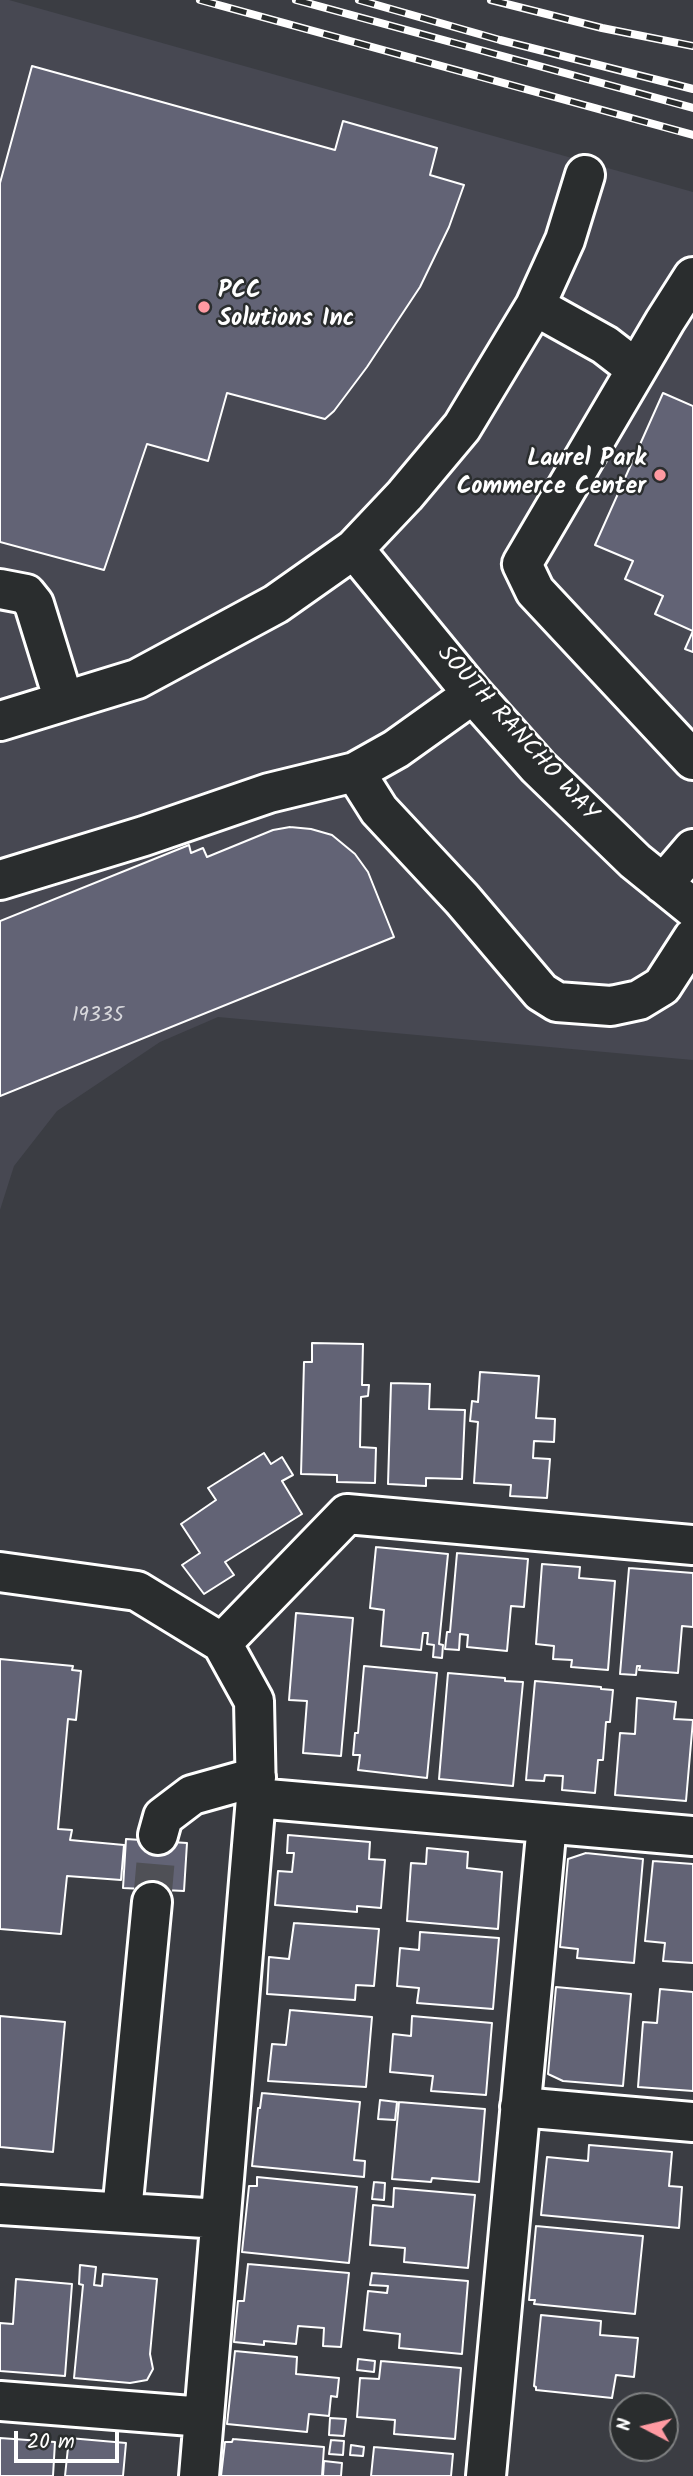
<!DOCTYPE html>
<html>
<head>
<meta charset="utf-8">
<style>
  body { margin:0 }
  #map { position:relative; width:693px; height:2476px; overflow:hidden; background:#3b3d43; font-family:Kalam,sans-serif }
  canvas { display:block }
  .north { position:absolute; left:609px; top:2392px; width:70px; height:70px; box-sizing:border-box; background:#2a2d2e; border:2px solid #7f8182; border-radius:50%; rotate:277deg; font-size:19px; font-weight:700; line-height:28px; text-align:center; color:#fff }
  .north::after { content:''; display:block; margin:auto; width:24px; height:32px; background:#ff9aa2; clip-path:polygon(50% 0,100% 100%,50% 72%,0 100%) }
  .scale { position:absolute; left:14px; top:2431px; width:105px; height:32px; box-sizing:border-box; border:4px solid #fff; border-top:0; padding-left:9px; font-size:21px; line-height:24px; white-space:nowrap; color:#fff; -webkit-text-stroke:5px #2a2d2e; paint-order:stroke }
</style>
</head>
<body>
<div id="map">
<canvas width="693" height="2476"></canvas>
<div class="north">N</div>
<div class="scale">20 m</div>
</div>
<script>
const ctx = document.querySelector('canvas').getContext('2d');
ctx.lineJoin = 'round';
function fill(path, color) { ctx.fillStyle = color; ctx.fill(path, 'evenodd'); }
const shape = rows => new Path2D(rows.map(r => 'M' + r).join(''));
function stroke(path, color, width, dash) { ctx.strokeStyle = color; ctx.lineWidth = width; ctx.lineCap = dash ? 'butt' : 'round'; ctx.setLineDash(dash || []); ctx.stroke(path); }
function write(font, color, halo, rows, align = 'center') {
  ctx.font = font + ' Kalam,sans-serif'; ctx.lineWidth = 5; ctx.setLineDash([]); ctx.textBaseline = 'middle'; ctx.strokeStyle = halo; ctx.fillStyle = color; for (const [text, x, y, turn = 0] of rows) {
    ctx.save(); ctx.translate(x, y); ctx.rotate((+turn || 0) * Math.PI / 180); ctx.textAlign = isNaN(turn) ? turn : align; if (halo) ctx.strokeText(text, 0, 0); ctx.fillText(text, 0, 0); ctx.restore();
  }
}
fill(shape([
  [0,0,9,0,693,192,693,1060,218,1017,160,1042,57,1111,14,1166,0,1210]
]), '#474852');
const building = shape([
  [32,66,335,150,343,121,437,148,430,175,464,185,449,227,420,287,367,367,334,411,325,419,227,393,208,461,147,444,104,570,0,542,0,183,32,66],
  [663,393,693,406,693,652,685,649,693,631,655,614,663,596,625,579,633,561,595,545,663,393],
  [290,827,311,829,332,835,355,854,368,872,394,937,0,1096,0,921,189,845,191,853,203,848,207,857,273,830,290,827],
  [312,1343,363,1344,362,1385,369,1385,368,1396,361,1397,360,1447,376,1448,375,1483,337,1482,337,1475,301,1474,304,1362,312,1362,312,1343],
  [480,1372,539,1376,536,1418,555,1419,554,1442,534,1441,533,1458,550,1459,547,1498,510,1496,511,1485,474,1483,478,1422,470,1421,472,1401,478,1402,480,1372],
  [391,1383,430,1384,429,1409,465,1410,462,1479,426,1478,426,1486,388,1484,391,1383],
  [264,1453,271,1464,282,1457,293,1475,282,1481,302,1514,225,1562,234,1575,204,1594,182,1565,200,1553,181,1524,216,1500,208,1488,264,1453],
  [376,1547,448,1554,439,1644,443,1645,442,1658,433,1657,434,1645,427,1644,428,1633,423,1633,421,1650,381,1646,384,1610,370,1608,376,1547],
  [457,1553,528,1559,524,1607,511,1606,507,1651,467,1647,468,1635,460,1634,459,1650,445,1649,447,1632,450,1632,457,1553],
  [542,1564,580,1567,579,1578,615,1581,608,1670,571,1667,572,1660,553,1659,554,1646,536,1644,542,1564],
  [629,1568,693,1573,693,1627,682,1626,678,1673,639,1670,640,1666,637,1666,636,1675,620,1674,629,1568],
  [296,1613,353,1618,341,1756,303,1753,307,1701,289,1700,296,1613],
  [0,1659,73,1666,72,1670,81,1671,76,1720,68,1719,58,1829,72,1830,70,1840,124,1845,121,1880,67,1876,61,1934,0,1929,0,1659],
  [364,1666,437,1673,427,1778,358,1770,360,1755,353,1755,355,1733,358,1733,364,1666],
  [448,1673,505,1678,505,1681,523,1682,513,1786,439,1779,448,1673],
  [535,1681,601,1687,601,1689,613,1690,610,1722,606,1722,603,1760,598,1760,595,1793,562,1790,563,1776,545,1775,544,1781,526,1780,535,1681],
  [637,1698,676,1702,674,1719,693,1720,686,1801,615,1795,620,1733,635,1734,637,1698],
  [288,1835,370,1842,369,1859,385,1860,381,1908,357,1906,357,1912,275,1905,278,1871,292,1872,294,1853,287,1853,288,1835],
  [126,1839,187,1843,184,1891,123,1888,126,1839],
  [427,1848,468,1852,467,1868,502,1872,498,1929,407,1921,411,1863,426,1864,427,1848],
  [586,1853,643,1859,634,1963,577,1958,578,1949,560,1947,568,1859,586,1853],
  [653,1861,693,1864,693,1963,663,1961,665,1943,645,1941,653,1861],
  [294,1923,379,1929,374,1986,356,1985,355,2000,267,1994,269,1957,289,1959,294,1923],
  [420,1932,499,1938,493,2009,417,2003,419,1988,397,1986,400,1948,419,1950,420,1932],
  [556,1987,631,1994,623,2086,563,2081,548,2074,556,1987],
  [660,1989,693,1992,693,2091,638,2087,643,2022,657,2023,660,1989],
  [290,2010,372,2017,366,2087,268,2081,272,2044,286,2045,290,2010],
  [0,2016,65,2022,53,2152,0,2147,0,2016],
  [412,2016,492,2023,486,2095,431,2091,433,2076,390,2072,393,2034,411,2036,412,2016],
  [262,2093,360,2102,354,2160,365,2161,364,2177,252,2166,258,2108,260,2108,262,2093],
  [380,2100,397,2102,395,2120,378,2119,380,2100],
  [399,2102,485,2109,479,2182,432,2178,431,2182,392,2179,399,2102],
  [589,2145,672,2152,669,2186,682,2187,679,2228,541,2215,547,2157,588,2161,589,2145],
  [257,2177,357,2187,349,2263,242,2252,249,2186,257,2186,257,2177],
  [374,2182,385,2183,384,2200,372,2199,374,2182],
  [394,2188,475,2195,468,2268,404,2262,405,2248,370,2245,373,2205,393,2207,394,2188],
  [536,2226,643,2236,635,2314,534,2304,535,2300,529,2300,536,2226],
  [248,2264,349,2273,341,2347,323,2346,324,2328,298,2326,296,2344,264,2341,264,2345,234,2342,238,2301,244,2301,248,2264],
  [80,2265,96,2267,94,2285,102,2286,103,2274,157,2279,150,2354,153,2369,147,2380,130,2383,74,2378,83,2285,79,2284,80,2265],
  [372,2273,468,2281,462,2354,399,2348,400,2334,364,2330,368,2291,387,2293,388,2286,370,2285,372,2273],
  [16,2279,72,2284,65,2376,0,2371,0,2323,13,2324,16,2279],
  [541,2315,601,2321,600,2335,638,2338,634,2377,616,2375,612,2398,536,2390,536,2387,534,2386,541,2315],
  [235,2351,297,2357,296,2374,339,2378,337,2397,331,2396,329,2416,309,2414,307,2432,227,2424,235,2351],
  [358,2359,375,2361,374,2372,357,2370,358,2359],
  [381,2361,461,2368,455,2439,394,2434,395,2420,357,2417,360,2378,379,2379,381,2361],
  [330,2418,346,2419,344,2436,329,2435,330,2418],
  [0,2438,55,2442,53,2476,0,2476,0,2438],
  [69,2438,126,2443,123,2476,65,2476,69,2438],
  [233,2439,324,2447,322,2476,221,2476,225,2442,232,2442,233,2439],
  [331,2440,344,2441,343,2455,329,2454,331,2440],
  [351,2445,364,2447,363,2456,350,2455,351,2445],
  [374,2447,453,2454,451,2476,371,2476,374,2447],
  [324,2461,342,2463,341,2476,323,2476,324,2461]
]);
fill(building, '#626375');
stroke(building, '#fff', 2);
stroke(shape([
  [152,1902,158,1835]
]), '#4f5056', 38, [38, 19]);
const minor = shape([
  [693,277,665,321,522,564,535,591,693,760],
  [535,306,605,345,636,369],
  [354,549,473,694,538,767,635,861,693,908],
  [0,589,26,594,34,604,64,701],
  [0,721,137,679,276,604,354,549,405,495,462,427,535,306,565,240,585,175],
  [355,772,379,810,462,899,541,992,557,1002,611,1006,639,1000,662,986,693,938],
  [0,880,144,836,269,793,355,772,396,749,473,694],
  [663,884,693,849],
  [0,1572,137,1591,222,1643,254,1701,256,1798,199,2476],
  [222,1643,347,1514,693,1545],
  [256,1798,693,1836],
  [158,1835,163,1817,192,1795,256,1777],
  [520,2107,693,2122],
  [0,2205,220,2219],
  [122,2212,152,1902],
  [0,2401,204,2417],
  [486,2476,547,1824]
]);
stroke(minor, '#fff', 44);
stroke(minor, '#2a2d2e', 38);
const rail = shape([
  [200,0,693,135],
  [296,0,693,108],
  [359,0,500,40,693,89],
  [491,0,602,28,693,46]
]);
stroke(rail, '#fff', 8);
stroke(rail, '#2a2d2e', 5, [16]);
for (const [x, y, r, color] of [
  [204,307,7,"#ff9aa2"],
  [660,475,7,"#ff9aa2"]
]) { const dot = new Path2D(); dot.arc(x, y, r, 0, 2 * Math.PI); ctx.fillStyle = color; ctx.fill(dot); stroke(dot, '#2a2d2e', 2.5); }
write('21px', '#d8d8dc', null, [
  ["19335",98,1017]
]);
write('bold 24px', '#fff', '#2a2d2e', [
  ["PCC",218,293],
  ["Solutions Inc",218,321],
  ["Laurel Park",646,461,"right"],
  ["Commerce Center",646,489,"right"]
], 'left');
write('24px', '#fff', '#2a2d2e', [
  ["SOUTH RANCHO WAY",516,735,48]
]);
</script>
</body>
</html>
